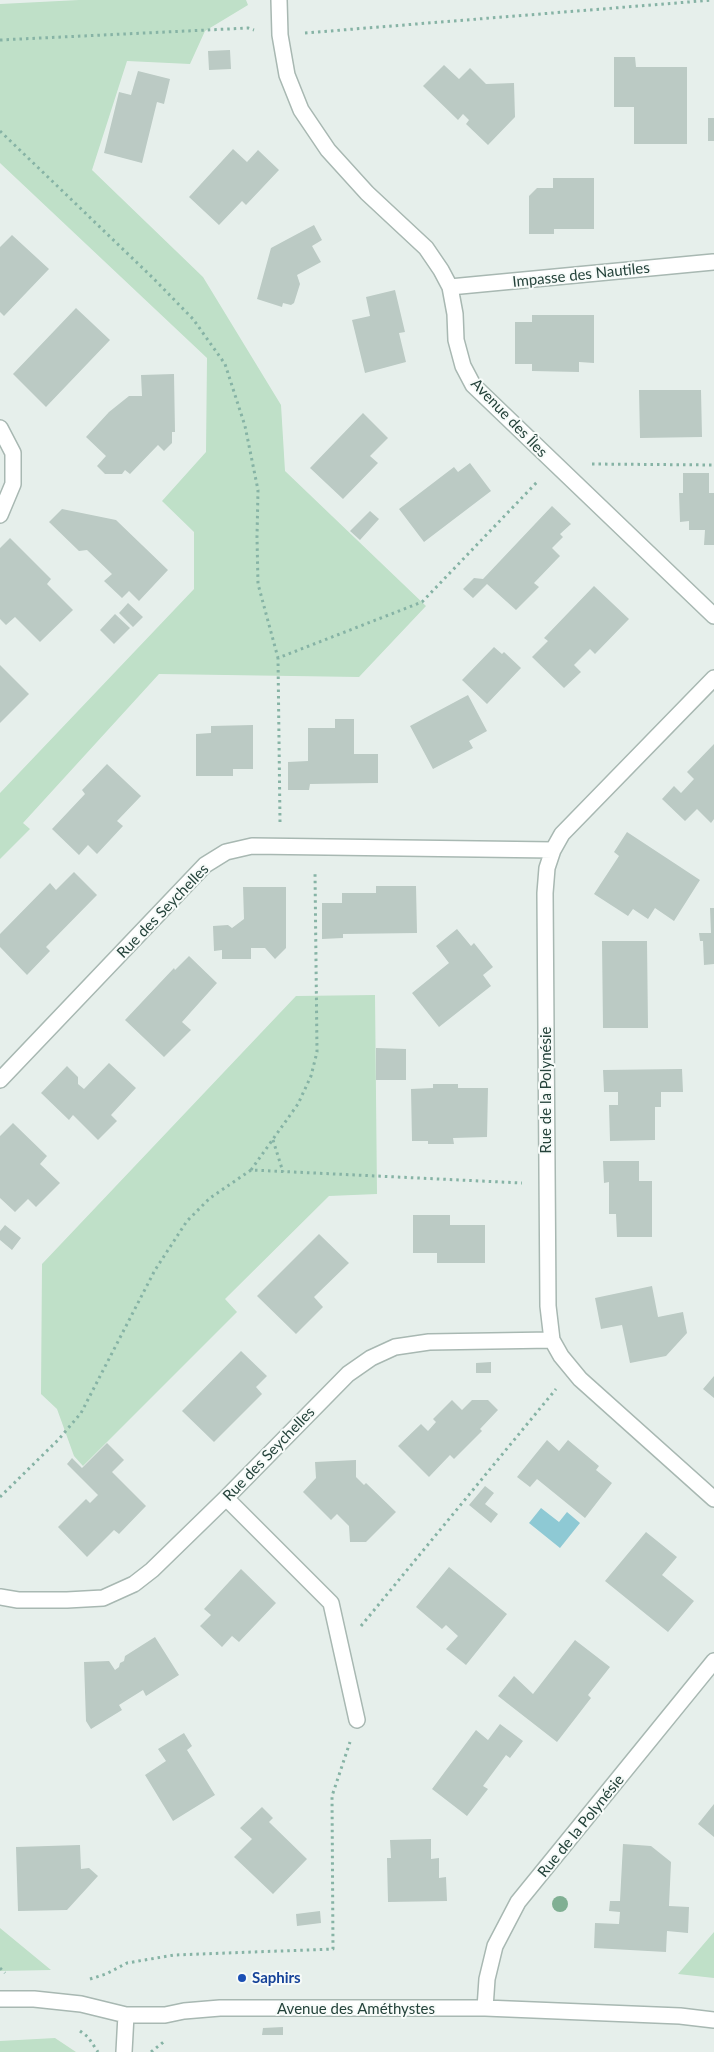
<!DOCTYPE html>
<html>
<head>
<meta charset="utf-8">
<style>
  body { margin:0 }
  canvas { display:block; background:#e6efeb }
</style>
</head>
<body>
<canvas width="714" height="2052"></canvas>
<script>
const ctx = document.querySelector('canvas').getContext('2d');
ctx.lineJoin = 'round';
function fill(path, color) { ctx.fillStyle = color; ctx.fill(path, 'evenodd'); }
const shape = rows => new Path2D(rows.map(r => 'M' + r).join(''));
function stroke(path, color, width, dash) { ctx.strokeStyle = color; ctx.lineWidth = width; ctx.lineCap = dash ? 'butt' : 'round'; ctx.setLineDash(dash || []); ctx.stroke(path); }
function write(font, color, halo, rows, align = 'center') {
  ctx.font = font + ' Lato,sans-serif'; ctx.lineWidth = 4; ctx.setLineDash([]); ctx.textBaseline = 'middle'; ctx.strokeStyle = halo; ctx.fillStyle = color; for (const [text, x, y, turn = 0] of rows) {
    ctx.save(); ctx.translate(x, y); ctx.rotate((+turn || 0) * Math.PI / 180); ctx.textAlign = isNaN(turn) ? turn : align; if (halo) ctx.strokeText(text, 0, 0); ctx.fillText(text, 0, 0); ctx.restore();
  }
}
fill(shape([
  [79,0,246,0,248,5,205,31,190,64,127,61,92,170,203,277,281,405,285,471,426,606,359,677,159,674,23,823,30,829,0,859,0,793,194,589,194,532,162,501,206,452,207,358,0,163,0,4],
  [375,995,377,1194,329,1196,225,1299,237,1312,83,1466,74,1456,57,1409,41,1394,42,1264,296,996],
  [0,1928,51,1970,0,1971],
  [714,1932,714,1978,678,1974],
  [55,2038,76,2052,0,2052,0,2041]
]), '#bfe0c8');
fill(shape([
  [541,1508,559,1522,567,1512,580,1523,560,1548,529,1523]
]), '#8ec9d4');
fill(shape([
  [230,50,231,69,209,70,208,51],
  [614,57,635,57,636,67,687,67,687,144,634,144,634,107,614,107],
  [444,65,459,79,470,68,486,84,514,83,515,117,488,145,466,124,469,120,463,114,458,120,423,86],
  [138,71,170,79,164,104,157,102,142,163,104,153,119,92,131,95],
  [708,118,714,118,714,141,708,141],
  [233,149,247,162,258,150,279,170,246,205,242,201,219,225,189,197],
  [553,178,594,178,594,229,554,229,554,234,529,234,529,196,537,188,553,188],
  [314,225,322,240,312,246,321,262,297,275,300,284,294,303,291,305,283,303,282,307,257,299,271,248],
  [12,235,49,269,4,316,0,312,0,247],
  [395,290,405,332,399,333,406,362,365,373,352,320,370,316,366,297],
  [76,308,110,340,46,407,13,374],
  [532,315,594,315,594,363,579,362,579,372,532,371,532,364,515,364,515,322,532,322],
  [174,374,175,432,172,432,172,443,164,451,158,445,130,474,125,470,122,474,105,474,97,466,106,456,86,437,109,412,129,396,142,396,141,375],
  [639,390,701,390,702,437,640,438],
  [363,413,388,438,370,456,378,463,343,499,310,468],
  [470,463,491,491,424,542,399,509,454,467,458,472],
  [683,473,709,473,709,493,714,493,714,545,704,545,705,530,689,530,689,521,680,522,679,493,683,493],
  [552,506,571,524,560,534,563,537,552,548,560,556,534,583,539,587,516,610,487,584,473,598,463,589,474,578,483,579],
  [62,509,116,520,168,570,139,601,129,591,122,598,104,581,112,574,87,550,79,551,49,522],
  [370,511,379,519,360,540,350,531],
  [10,538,51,579,47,584,73,610,40,642,15,617,6,625,0,619,0,548],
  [594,586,629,619,595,654,590,649,574,665,581,672,564,688,532,657,548,641,544,638],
  [128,603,143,617,133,627,119,613],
  [115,614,130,628,114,644,100,630],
  [494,647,502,654,504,652,521,668,487,704,462,680],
  [0,665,29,694,0,723],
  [468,695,487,731,469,741,473,748,433,769,410,726],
  [335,719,354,719,354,754,378,754,378,783,310,784,309,790,288,790,288,762,308,761,308,728,335,728],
  [253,725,253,769,233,769,233,776,196,776,196,734,211,733,211,726],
  [714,744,714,819,711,823,697,809,685,821,662,799,674,786,681,793,694,779,687,772],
  [107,764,141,796,117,821,123,826,97,854,88,845,79,855,52,829,85,794,82,790],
  [627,832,700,880,674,921,655,908,648,919,633,909,628,916,594,894,619,856,614,852],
  [74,872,97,895,46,947,50,951,27,975,0,947,0,934,50,883,56,890],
  [376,886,416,886,417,933,343,934,343,938,322,939,322,903,342,903,342,893,376,893],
  [243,887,286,887,286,948,275,959,265,948,251,948,251,959,222,959,222,950,214,951,213,926,228,925,232,928,244,919],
  [710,908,714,908,714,964,704,965,703,941,700,941,699,933,711,933],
  [457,929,471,946,474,943,493,967,483,975,491,986,439,1027,412,993,449,963,436,946],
  [602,941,647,941,648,1028,603,1028],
  [189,956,217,983,182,1022,191,1030,164,1057,125,1020,174,968,175,970],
  [376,1048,406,1049,406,1080,376,1080],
  [109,1063,136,1088,111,1115,117,1121,98,1140,73,1115,69,1120,41,1093,67,1066,78,1077,78,1084,84,1089],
  [682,1069,683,1092,661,1092,661,1107,655,1107,655,1140,610,1141,609,1105,618,1105,618,1092,604,1092,603,1070],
  [433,1084,458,1084,458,1088,488,1088,487,1137,453,1138,454,1144,428,1144,428,1141,412,1141,411,1089,433,1088],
  [13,1123,47,1156,40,1164,60,1183,36,1207,28,1199,15,1212,0,1198,0,1136],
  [603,1161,639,1161,639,1181,652,1181,652,1237,617,1237,616,1214,609,1214,609,1182,604,1183],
  [413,1215,450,1215,450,1225,485,1225,485,1263,437,1263,437,1253,413,1253],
  [5,1225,21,1238,12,1250,0,1240,0,1231],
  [319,1234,349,1263,314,1297,323,1307,296,1334,257,1296],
  [652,1286,658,1317,683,1312,687,1333,666,1356,630,1363,622,1325,601,1329,595,1298],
  [241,1351,267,1376,256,1387,262,1394,214,1442,182,1411],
  [491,1362,491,1373,476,1373,476,1363],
  [714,1376,714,1398,703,1389],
  [452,1400,462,1410,472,1400,488,1400,498,1410,480,1429,482,1431,454,1459,450,1455,429,1477,398,1446,421,1424,428,1431,436,1422,433,1419],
  [547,1440,559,1451,568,1440,599,1466,596,1470,612,1483,585,1518,537,1479,530,1487,517,1477],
  [107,1443,124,1460,112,1472,146,1506,119,1534,114,1530,87,1557,58,1527,86,1499,90,1503,98,1495,67,1464,72,1458,82,1468],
  [356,1460,356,1477,364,1485,366,1483,396,1512,366,1542,350,1542,349,1526,337,1514,331,1520,303,1492,316,1478,315,1462],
  [485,1486,494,1493,485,1504,498,1514,491,1523,469,1505],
  [646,1532,677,1557,662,1575,694,1601,668,1632,605,1581],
  [449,1567,507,1614,466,1665,446,1649,458,1636,446,1625,442,1629,416,1607],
  [241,1569,276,1603,239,1642,232,1636,222,1647,200,1626,211,1615,204,1609],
  [155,1637,179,1675,146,1696,143,1690,119,1705,122,1710,91,1729,86,1721,84,1662,109,1661,115,1670,119,1667,120,1663,124,1661,125,1656],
  [575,1640,610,1667,588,1695,591,1698,557,1742,498,1696,514,1676,533,1694],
  [500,1724,523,1741,510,1758,506,1755,483,1786,488,1789,467,1816,432,1789,476,1730,488,1740],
  [184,1733,192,1746,187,1750,215,1795,173,1821,145,1775,166,1761,158,1749],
  [714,1804,714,1837,698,1824],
  [262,1807,273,1818,269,1822,307,1859,273,1894,234,1857,252,1839,240,1828],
  [431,1839,431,1859,439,1858,439,1878,446,1877,447,1901,388,1902,387,1858,391,1858,390,1840],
  [623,1844,651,1846,671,1862,669,1906,689,1907,688,1933,667,1931,666,1952,594,1948,595,1923,619,1924,620,1912,609,1911,610,1901,620,1901],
  [80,1845,81,1869,89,1868,98,1876,67,1910,18,1911,16,1847],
  [320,1911,321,1923,297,1926,296,1914],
  [283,2027,283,2035,262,2035,263,2028]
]), '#bbcac4');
const minor = shape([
  [279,0,280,35,287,75,301,110,328,150,367,193,426,248,441,270,450,287,455,314,456,340,463,366,473,385,714,616],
  [450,287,713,262],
  [0,428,13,453,13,484,0,515],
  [714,678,562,834,553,850,547,868,545,893,548,1306,552,1340,561,1356,580,1379,714,1499],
  [0,1080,205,865,226,852,252,846,553,850],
  [226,1498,331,1603,357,1720],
  [0,1597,18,1600,67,1600,103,1598,134,1584,152,1570,226,1498,348,1374,371,1358,395,1347,429,1342,552,1340],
  [0,1999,34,1999,81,2004,126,2015,165,2015,184,2011,220,2008,485,2008,680,2016,714,2020],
  [485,2008,487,1979,495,1946,518,1902,714,1661],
  [124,2052,126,2015]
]);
stroke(minor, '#a8b8b2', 18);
stroke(shape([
  [305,33,713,0],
  [0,40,248,28,254,30],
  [0,131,153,278,193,319,225,364,245,426,258,490,257,537,258,584,278,658],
  [592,464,714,465],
  [280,822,278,658,422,602,538,481],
  [273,1140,283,1172],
  [251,1170,298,1104,311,1076,317,1052,315,871],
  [0,1497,59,1439,81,1413,155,1270,187,1221,210,1198,251,1170,522,1183],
  [361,1626,556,1389],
  [0,1968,5,1973],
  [90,1979,106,1974,127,1963,174,1955,333,1949,332,1796,350,1742],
  [80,2031,88,2037,98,2052],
  [151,2052,166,2040]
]), '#86b3a5', 3, [2.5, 4]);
stroke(minor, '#fff', 15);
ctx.fillStyle = '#80af93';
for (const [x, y] of [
  [560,1904]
]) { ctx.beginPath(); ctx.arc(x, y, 8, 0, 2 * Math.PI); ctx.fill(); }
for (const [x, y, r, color] of [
  [242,1978,5,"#1a4fb4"]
]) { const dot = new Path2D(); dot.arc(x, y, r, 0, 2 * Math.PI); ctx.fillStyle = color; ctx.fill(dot); stroke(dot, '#f7fbf9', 2); }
write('15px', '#24423a', '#f7fbf9', [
  ["Impasse des Nautiles",581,275,-6],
  ["Avenue des Îles",509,418,46],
  ["Rue des Seychelles",163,911,-46],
  ["Rue de la Polynésie",546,1090,-90],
  ["Rue des Seychelles",269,1454,-46],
  ["Rue de la Polynésie",581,1826,-51],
  ["Avenue des Améthystes",356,2009]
]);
write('bold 15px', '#164399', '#f7fbf9', [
  ["Saphirs",252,1978]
], 'left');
</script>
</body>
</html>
